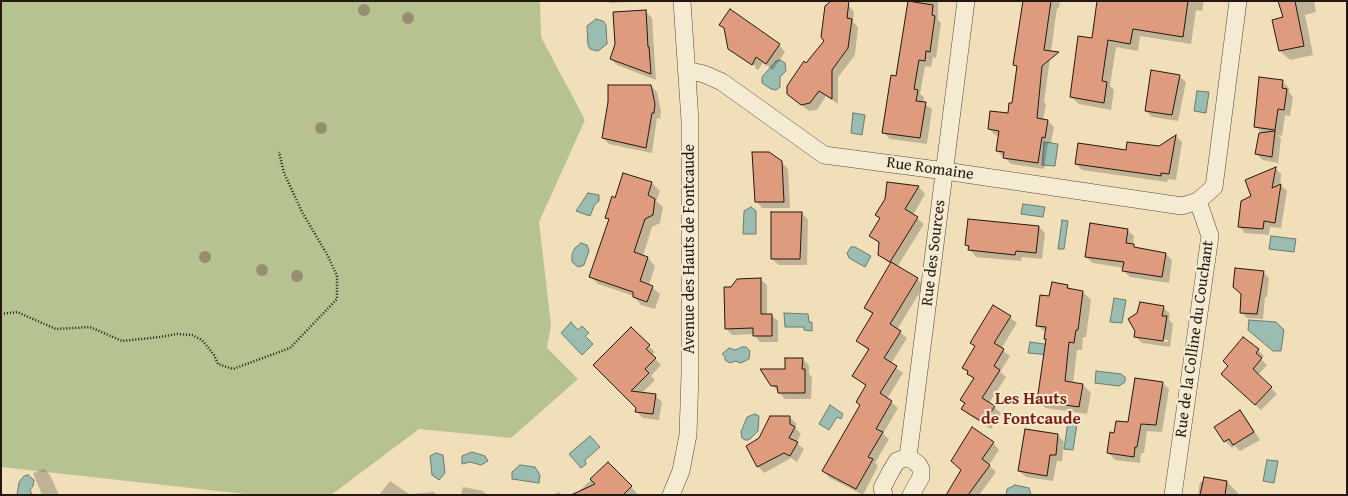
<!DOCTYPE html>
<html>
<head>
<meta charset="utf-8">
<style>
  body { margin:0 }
  #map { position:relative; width:1348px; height:496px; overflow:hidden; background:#f0dfb9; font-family:"Gentium Book Plus",serif }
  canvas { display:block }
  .frame { position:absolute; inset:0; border:2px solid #231912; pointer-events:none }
</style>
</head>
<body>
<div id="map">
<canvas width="1348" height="496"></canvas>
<div class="frame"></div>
</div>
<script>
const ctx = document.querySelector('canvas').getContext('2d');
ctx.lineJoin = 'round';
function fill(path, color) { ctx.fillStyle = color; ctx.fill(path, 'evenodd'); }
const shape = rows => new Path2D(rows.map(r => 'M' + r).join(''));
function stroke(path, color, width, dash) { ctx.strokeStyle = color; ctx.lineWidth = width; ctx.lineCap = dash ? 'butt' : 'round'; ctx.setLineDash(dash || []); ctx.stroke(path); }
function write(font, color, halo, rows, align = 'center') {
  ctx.font = font + ' "Gentium Book Plus",serif'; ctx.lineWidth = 4; ctx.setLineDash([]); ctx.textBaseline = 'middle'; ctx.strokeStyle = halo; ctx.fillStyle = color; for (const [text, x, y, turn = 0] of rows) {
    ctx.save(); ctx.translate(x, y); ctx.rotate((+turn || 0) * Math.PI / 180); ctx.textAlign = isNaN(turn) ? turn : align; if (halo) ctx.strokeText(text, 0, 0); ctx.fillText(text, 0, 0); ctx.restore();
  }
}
fill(shape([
  [1,1,540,1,541,37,585,120,539,222,551,325,547,348,578,379,511,438,419,429,331,495,254,495,1,467]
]), '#b7c291');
const water = shape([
  [596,19,603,21,606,25,607,44,598,51,590,49,588,45,587,26,596,19],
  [780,60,785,63,786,71,780,77,780,87,776,90,771,89,762,83,762,77,776,61,780,60],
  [1197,91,1209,92,1206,113,1194,111,1197,91],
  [853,113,865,115,862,135,851,133,853,113],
  [1044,142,1058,144,1055,166,1042,165,1044,142],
  [588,193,599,195,599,201,595,204,590,216,576,211,588,193],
  [1023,204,1045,207,1043,217,1021,214,1023,204],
  [751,207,756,211,756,234,743,234,744,211,751,207],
  [1062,220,1068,221,1064,249,1058,249,1062,220],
  [1271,236,1296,239,1294,252,1269,249,1271,236],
  [581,243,587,245,589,251,584,265,578,267,572,262,572,254,575,248,581,243],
  [851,247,855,247,871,256,865,267,849,258,847,253,851,247],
  [1114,298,1126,300,1122,323,1110,322,1114,298],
  [784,313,808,314,809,322,812,322,812,331,804,330,804,327,785,327,784,313],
  [1249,320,1276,322,1284,330,1281,351,1273,351,1248,330,1249,320],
  [571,322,578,330,582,326,589,333,585,336,593,344,582,355,561,333,571,322],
  [1030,342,1051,345,1050,355,1028,353,1030,342],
  [742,347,746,347,750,351,749,359,741,363,735,361,730,363,725,360,725,357,722,354,729,348,735,350,742,347],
  [1096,371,1121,374,1125,377,1125,382,1119,386,1095,383,1096,371],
  [830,405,843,414,841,419,837,417,829,430,819,424,830,405],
  [755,414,759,416,758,431,749,440,745,440,742,438,741,432,747,417,755,414],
  [1068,422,1077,424,1073,450,1064,449,1068,422],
  [590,436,600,447,585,460,586,464,581,468,569,454,590,436],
  [472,452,485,456,488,461,481,465,470,462,462,464,462,456,472,452],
  [436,453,443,455,445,473,439,480,432,475,430,456,436,453],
  [1267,460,1278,461,1274,483,1263,481,1267,460],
  [520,465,535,467,540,475,539,483,512,479,512,472,520,465],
  [28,475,34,480,33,486,30,490,32,495,17,495,19,482,24,476,28,475],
  [1015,485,1029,488,1031,495,1006,495,1007,489,1015,485]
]);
fill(water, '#9abcb1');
stroke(water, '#6a7b71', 1);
fill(shape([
  [609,1,630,1,630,2,610,3],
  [832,1,845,1,854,12,853,22,858,27,855,55,838,77,838,104,826,96,817,110,809,111,788,94,806,64,826,41],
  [909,1,938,1,938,20,941,23,936,58,933,57,931,67,925,66,920,94,924,97,923,103,932,109,927,144,890,139,883,132,897,77],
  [1028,1,1060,1,1059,8,1057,8,1044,102,1046,104,1043,120,1048,121,1054,127,1051,143,1048,143,1044,169,1011,164,997,151,999,136,995,135,989,129,1008,114,1013,104,1018,68,1015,65],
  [1098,1,1204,1,1202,11,1196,10,1191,44,1140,36,1138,51,1116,47,1110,86,1114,90,1111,110,1079,104,1071,97,1093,39],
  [1279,1,1314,1,1316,12,1305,15,1313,55,1290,60,1280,51,1284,18],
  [645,11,652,18,656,80,617,65,611,59],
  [721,25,779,45,785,52,773,70,763,63,758,70,755,68,756,67,729,48,725,30],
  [1179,76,1186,82,1178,121,1152,117,1146,111],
  [1282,81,1289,88,1289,92,1293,97,1290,116,1285,115,1282,136,1278,135,1281,139,1278,163,1263,160,1256,154,1262,133,1255,126],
  [651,86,657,92,661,111,660,119,657,118,652,153,609,144,603,138],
  [1176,136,1182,142,1176,180,1168,179,1167,182,1082,170,1076,164,1127,151,1160,147],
  [781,162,788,169,790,208,762,208,756,201],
  [1275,168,1281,174,1280,185,1287,191,1281,228,1270,227,1269,235,1245,233,1239,226,1252,197],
  [624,174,652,183,660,191,656,201,663,207,660,223,652,227,643,256,648,258,655,266,649,285,660,294,655,309,641,305,634,296,598,284,591,277,610,221,606,217,616,199],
  [888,183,919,187,925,194,913,215,924,224,897,267,917,279,924,285,897,330,907,338,891,364,903,373,887,399,898,408,883,434,889,439,875,463,878,466,863,495,830,478,823,471,861,406,857,402,866,386,853,376,869,351,858,341,873,315,865,307,891,264,879,255,880,244,870,235,880,219,876,215,886,199],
  [802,213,808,220,807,265,779,265,772,259],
  [1039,227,1045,233,1042,259,1022,257,1021,261,976,257,966,245],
  [1127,230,1134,236,1133,245,1137,249,1166,254,1172,260,1169,283,1130,277,1124,271,1124,268,1093,263,1086,257],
  [1263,272,1269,278,1267,297,1265,297,1263,319,1247,318,1241,312],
  [760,279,767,285,767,315,771,315,778,321,778,342,760,342,754,334,732,335,726,328,732,288],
  [1067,286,1072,290,1083,292,1091,300,1086,337,1083,337,1082,350,1077,350,1073,384,1083,385,1091,393,1087,414,1046,408,1038,401,1047,341,1045,339,1046,333,1037,325,1050,297],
  [994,306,1017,323,1001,349,1010,356,1000,372,1006,377,989,403,1001,413,991,429,969,415,962,409,965,404,962,400,974,380,964,368,975,347,971,343],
  [1163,307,1170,314,1169,320,1173,324,1170,347,1142,343,1135,336],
  [1141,337,1168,340,1168,342,1141,339],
  [631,328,655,352,652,355,661,365,651,376,655,380,641,394,655,395,662,402,659,420,643,418,636,411,637,407,594,365],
  [1258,350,1264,356,1261,359,1267,365,1258,375,1277,394,1261,410,1228,380],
  [803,359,809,366,809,374,812,377,811,399,785,399,772,385,786,370],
  [1162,383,1169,389,1162,432,1147,431,1144,453,1141,453,1140,463,1115,460,1108,453,1115,434,1129,423],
  [1239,411,1246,418,1260,440,1240,451,1235,446,1232,448,1225,441],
  [789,417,796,423,796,429,801,434,796,443,804,449,797,462,791,458,764,473,758,466],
  [1058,435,1064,442,1062,461,1057,461,1053,481,1026,477,1019,471],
  [993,443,999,450,989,465,996,472,979,495,947,495],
  [608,464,637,493,636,495,575,495],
  [44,469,50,475,59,495,42,495,33,473],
  [390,481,409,494,434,492,436,495,379,495],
  [1200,482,1227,482,1240,495,1198,495],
  [463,487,483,491,487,495,461,495],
  [559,492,562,495,553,495]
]), '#0003');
const building = shape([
  [831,1,849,1,847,18,852,19,848,48,832,70,832,99,819,91,810,103,801,105,787,94,787,86,804,61,806,63,824,41,821,37,825,6,831,1],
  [908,1,933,5,932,15,935,16,930,52,926,51,925,61,919,60,914,89,918,90,916,101,926,102,920,138,882,133,891,75,896,76,908,1],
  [1023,1,1051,1,1044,50,1059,52,1042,66,1037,118,1048,120,1045,138,1042,137,1038,163,1003,158,1004,152,996,151,999,131,988,129,990,111,1008,113,1009,103,1012,103,1017,66,1013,65,1023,1],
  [1097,1,1188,1,1183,37,1133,29,1130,44,1108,40,1102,81,1107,82,1104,103,1070,97,1078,36,1092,38,1097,1],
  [1278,1,1295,1,1304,46,1279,51,1272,20,1283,17,1278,1],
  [730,9,780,44,766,64,756,57,752,65,728,49,724,28,719,25,730,9],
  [646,10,648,47,649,47,651,74,610,59,615,44,613,12,646,10],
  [1151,70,1180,75,1172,115,1145,111,1151,70],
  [1259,77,1283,80,1282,88,1287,89,1284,110,1278,109,1275,130,1254,127,1259,77],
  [608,85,651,85,655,104,654,113,652,113,646,148,602,138,608,102,608,85],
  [1275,131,1272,157,1255,154,1259,133,1275,131],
  [1176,135,1169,174,1161,173,1161,176,1075,164,1078,143,1126,150,1127,142,1159,146,1176,135],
  [752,152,769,152,782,161,784,202,755,202,752,152],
  [1276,167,1272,188,1281,184,1275,223,1264,221,1263,229,1238,227,1241,201,1251,196,1245,180,1276,167],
  [623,173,652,182,648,195,655,199,653,215,645,219,634,252,648,257,640,281,653,286,647,302,633,297,633,292,589,277,609,219,605,218,612,196,615,198,623,173],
  [887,182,919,186,905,209,918,217,890,262,878,255,879,242,869,236,880,218,875,215,885,199,887,182],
  [771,212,802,212,800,259,771,259,771,212],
  [968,219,1039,226,1036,253,1016,251,1015,255,968,250,969,246,965,245,968,219],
  [1090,223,1128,229,1126,243,1134,244,1134,247,1166,253,1162,277,1122,271,1124,262,1085,257,1090,223],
  [891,262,918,278,890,324,901,331,884,358,897,366,880,393,892,401,876,429,883,432,868,457,873,459,856,489,822,471,860,405,856,402,866,385,852,376,869,349,856,341,873,313,864,308,891,262],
  [1235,268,1264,271,1257,314,1240,313,1241,294,1233,287,1235,268],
  [761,278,761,314,772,314,772,336,753,336,753,328,725,329,724,287,731,287,737,279,761,278],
  [1052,282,1068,285,1067,288,1083,291,1078,330,1076,330,1074,343,1069,342,1065,381,1083,384,1079,407,1037,401,1046,339,1044,339,1046,327,1036,326,1040,295,1049,296,1052,282],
  [1140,302,1164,306,1162,316,1167,316,1163,341,1134,337,1135,331,1128,319,1137,313,1140,302],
  [993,305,1011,316,994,343,1004,349,994,366,1000,370,982,398,995,406,984,423,961,409,965,403,960,400,974,378,967,374,968,371,962,368,975,346,970,343,993,305],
  [631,327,650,345,646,349,656,358,645,369,649,373,631,391,656,394,653,414,635,412,636,408,593,365,631,327],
  [1243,337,1259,349,1256,353,1262,358,1253,369,1272,387,1255,405,1221,374,1228,366,1223,361,1243,337],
  [785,358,803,358,802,369,805,369,805,393,778,393,777,386,771,386,760,369,785,369,785,358],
  [1135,378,1163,382,1156,425,1141,424,1137,447,1135,447,1134,457,1107,453,1110,432,1114,433,1116,421,1128,422,1135,378],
  [1240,410,1254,432,1233,445,1229,439,1224,442,1214,427,1240,410],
  [770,416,790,416,790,424,795,427,789,438,798,442,790,456,784,453,757,467,746,446,759,438,770,416],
  [972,427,994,442,982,459,990,465,968,495,946,495,961,470,951,461,972,427],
  [1025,429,1058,434,1056,455,1050,455,1047,476,1018,471,1025,429],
  [608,462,632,486,623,495,571,495,595,484,590,479,608,462],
  [1204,477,1227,481,1225,495,1200,495,1204,477]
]);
fill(building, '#df9b7d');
stroke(building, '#231912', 1);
const minor = shape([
  [686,70,704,74,722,82,824,155,945,171,1182,206,1198,201],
  [908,457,966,1],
  [908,457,918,464,921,469,921,477,911,495],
  [671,495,681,471,688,435,690,375,690,121,682,1],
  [884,495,882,488,891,471,897,461,908,457],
  [1173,495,1210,236,1198,201,1214,187,1238,1]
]);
stroke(minor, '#564a3c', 18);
stroke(shape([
  [1,314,17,312,56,329,90,327,122,341,160,337,177,334,192,335,202,340,214,355,218,364,233,369,290,348,337,299,337,276,328,256,302,212,284,173,279,152]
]), '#231912', 2.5, [1, 2]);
stroke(minor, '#f5ead2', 17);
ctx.fillStyle = '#978e72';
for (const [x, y] of [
  [364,10],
  [408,18],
  [321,128],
  [205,257],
  [262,270],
  [297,276]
]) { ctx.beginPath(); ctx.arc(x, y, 6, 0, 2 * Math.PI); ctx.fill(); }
write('16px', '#231912', '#f5ead2', [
  ["Rue Romaine",930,169,8],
  ["Avenue des Hauts de Fontcaude",690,249,-90],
  ["Rue des Sources",934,253,-83],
  ["Rue de la Colline du Couchant",1195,339,-82]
]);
write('bold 17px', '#7a1f14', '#f5ead2', [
  ["Les Hauts",1031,400],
  ["de Fontcaude",1031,420]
]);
</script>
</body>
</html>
